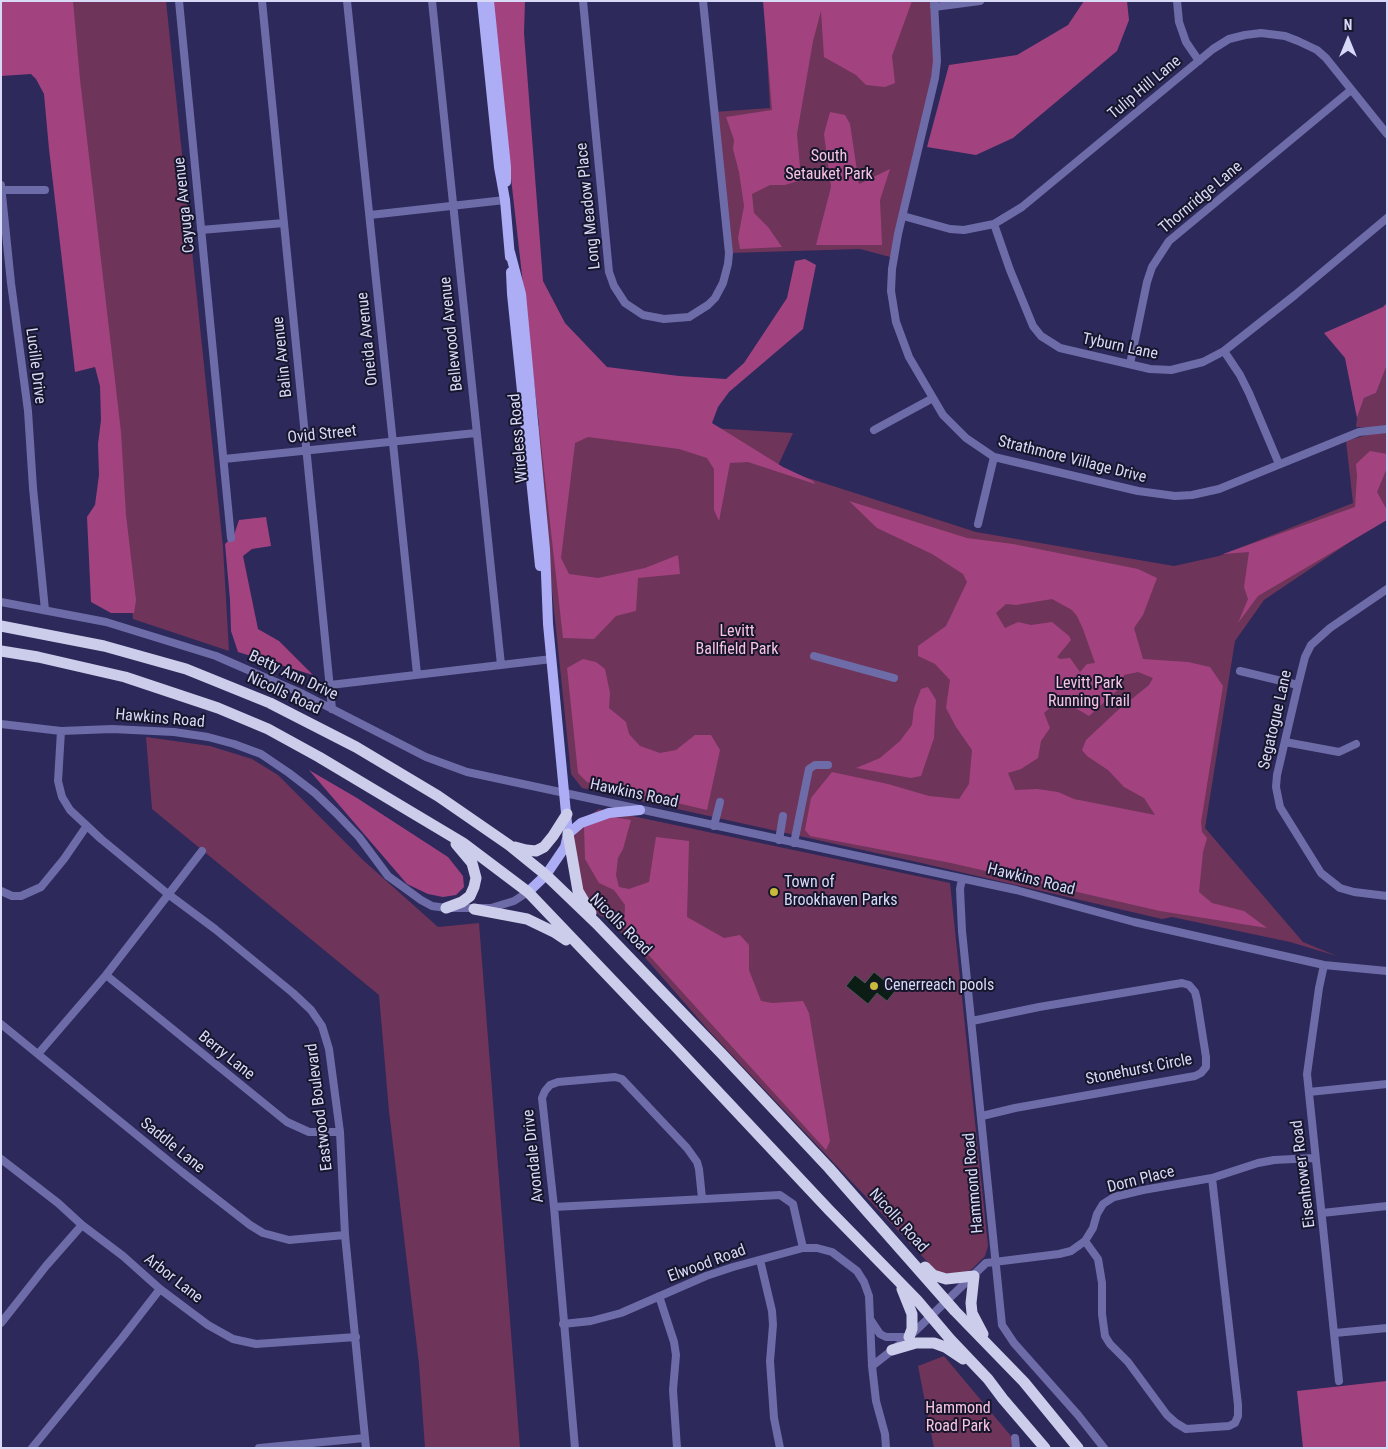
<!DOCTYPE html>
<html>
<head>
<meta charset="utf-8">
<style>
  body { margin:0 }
  #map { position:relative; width:1388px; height:1449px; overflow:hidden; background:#2d295a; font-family:"Roboto Condensed",sans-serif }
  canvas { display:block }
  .frame { position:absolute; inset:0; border:2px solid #d8d9f7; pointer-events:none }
  .north { position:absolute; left:1323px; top:15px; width:50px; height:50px; -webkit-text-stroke:4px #17162c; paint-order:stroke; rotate:0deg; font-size:14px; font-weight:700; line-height:20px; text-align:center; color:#d8d9f7 }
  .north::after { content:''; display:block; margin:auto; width:18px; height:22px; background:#d8d9f7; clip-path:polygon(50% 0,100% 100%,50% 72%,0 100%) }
</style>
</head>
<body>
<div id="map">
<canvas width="1388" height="1449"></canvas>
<div class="frame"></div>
<div class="north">N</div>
</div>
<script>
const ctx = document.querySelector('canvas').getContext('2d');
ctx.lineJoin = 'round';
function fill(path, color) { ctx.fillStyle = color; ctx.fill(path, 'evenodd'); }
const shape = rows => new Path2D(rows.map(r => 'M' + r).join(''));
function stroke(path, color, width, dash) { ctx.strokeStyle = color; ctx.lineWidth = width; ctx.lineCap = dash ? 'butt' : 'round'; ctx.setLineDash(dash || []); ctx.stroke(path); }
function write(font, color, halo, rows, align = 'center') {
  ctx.font = font + ' "Roboto Condensed",sans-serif'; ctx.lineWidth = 4; ctx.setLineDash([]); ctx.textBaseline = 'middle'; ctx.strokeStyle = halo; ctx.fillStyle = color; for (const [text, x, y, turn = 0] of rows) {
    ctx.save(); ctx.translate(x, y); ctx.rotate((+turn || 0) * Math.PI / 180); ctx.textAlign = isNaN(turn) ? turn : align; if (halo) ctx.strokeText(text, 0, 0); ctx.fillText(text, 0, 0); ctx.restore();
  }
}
fill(shape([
  [72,1,166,1,223,547,229,651,133,619],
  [764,1,934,1,937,61,894,258,860,249,729,253,714,112,770,108],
  [1387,365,1387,428,1356,427,1357,418,1364,398,1376,393],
  [535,426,678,426,793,433,777,468,976,532,1174,566,1219,556,1353,503,1346,441,1377,432,1387,433,1387,517,1264,600,1235,641,1205,828,1303,942,1337,956,1290,942,1172,917,1162,919,917,862,582,788,571,774],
  [146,737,210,746,252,759,278,775,364,861,438,927,479,923,520,1448,425,1448,419,1364,389,1111,379,995,152,809],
  [599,809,950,883,988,1246,985,1256,972,1269,965,1273,938,1273,710,1032,641,953,607,919,599,915,588,903,581,892,573,845,575,829,582,820],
  [944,1356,1011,1436,1012,1448,934,1448,918,1366]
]), '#6f3459');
fill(shape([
  [1,1,73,1,80,79,121,432,126,515,136,600,134,613,111,613,91,602,87,517,95,505,99,475,98,444,101,420,100,386,95,367,75,372,49,149,44,94,36,79,31,74,1,76],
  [491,1,525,1,524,33,543,281,565,323,607,367,679,376,726,379,744,363,787,298,795,261,805,259,816,265,803,329,729,392,718,407,712,423,783,467,813,481,815,484,748,462,730,463,719,521,714,510,714,469,707,458,679,449,588,437,575,443,561,558,569,574,598,578,645,568,678,555,680,574,638,578,636,611,616,616,594,639,563,638],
  [763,1,912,1,892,56,895,83,885,87,866,85,856,75,824,57,821,11,813,41,797,134,800,167,798,181,785,185,770,185,752,194,754,213,768,227,782,247,740,249,738,238,744,206,739,172,733,149,734,140,726,117,772,110],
  [1084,1,1127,1,1129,20,1117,51,1013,138,976,155,927,147,949,65,1017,55,1068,25],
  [830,112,845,115,850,124,859,184,890,169,880,200,882,245,816,245,831,187,824,134],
  [1387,303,1387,365,1376,393,1364,398,1357,418,1345,358,1324,333,1383,307],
  [1370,451,1387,454,1387,468,1377,492,1387,510,1387,520,1258,596,1238,623,1248,599,1244,587,1249,552,1223,554,1355,507,1357,476,1356,464],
  [849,501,967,538,1013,544,1138,569,1157,578,1143,615,1134,628,1143,659,1188,662,1210,667,1223,686,1201,822,1202,832,1207,838,1203,852,1199,892,1212,903,1244,911,1267,928,1160,911,951,863,810,836,805,830,811,798,832,772,888,784,929,796,959,799,969,784,972,750,956,727,946,708,950,680,935,664,918,656,918,646,946,626,967,582,963,574,932,554,877,528],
  [1052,599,1072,610,1077,616,1083,629,1095,663,1087,664,1080,672,1070,658,1060,659,1057,657,1071,640,1069,636,1052,622,1031,625,1018,622,1005,628,996,613,1006,604,1016,605],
  [1138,672,1153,678,1149,685,1117,711,1086,740,1082,750,1087,756,1108,770,1124,787,1144,798,1155,815,1074,799,1058,792,1037,789,1015,790,1008,773,1021,769,1038,758,1041,741,1050,728,1044,713,1060,699,1089,716,1122,686,1124,675],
  [266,517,271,546,252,549,243,556,258,629,279,641,313,675,238,652,231,631,230,600,225,544,234,535,239,520],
  [583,659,596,662,605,669,610,693,609,708,626,722,629,734,640,746,660,753,676,750,695,735,711,735,720,750,707,810,587,782,578,773,567,668],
  [928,687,936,700,934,738,921,776,911,778,856,768,880,758,900,741,912,725,914,708,921,689],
  [309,770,357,798,448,857,463,876,464,887,456,895,443,897,428,894,407,884],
  [612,817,631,820,623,849,618,858,616,875,619,887,629,889,649,882,656,837,689,841,687,917,724,938,740,935,749,945,749,970,761,1001,772,1003,803,1001,809,1013,830,1141,826,1150,624,928,625,905,614,890,599,883,585,859,584,827],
  [1387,1381,1387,1448,1303,1448,1297,1391]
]), '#a24380');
const water = shape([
  [874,972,896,990,887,1001,877,993,868,1004,846,986,855,975,865,983,874,972]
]);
fill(water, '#0b1d15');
stroke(water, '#485559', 1);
stroke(shape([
  [179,1,231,538],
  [262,1,332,709],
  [347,1,417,674],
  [432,1,501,665],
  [583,1,609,272,614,286,625,303,643,315,664,319,689,317,708,305,715,298,723,283,728,264,729,253,703,1],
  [934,1,937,61,935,78,898,234,892,269,891,291,896,322,909,357,943,415,966,438,994,457,1138,491,1175,496,1192,495,1219,489,1359,432,1387,429],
  [1177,1,1179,22,1186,42,1199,61],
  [934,7,980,1],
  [1,185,11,283,28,411,33,488,45,610],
  [2,190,45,190],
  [370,215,505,200],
  [903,216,950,229,964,230,994,224,1022,207,1213,49,1229,39,1245,35,1261,33,1285,36,1298,41,1317,50,1326,58,1387,134],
  [994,224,1010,270,1033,326,1041,336,1060,348,1150,369,1171,370,1203,362,1224,351,1295,295,1387,218],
  [201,230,284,223],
  [1224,351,1240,375,1249,393,1279,464],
  [1130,364,1147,282,1152,267,1169,241,1351,90],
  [874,430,933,398],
  [224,459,476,433],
  [978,524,994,457],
  [1387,589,1330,628,1311,645,1305,657,1298,685,1277,775,1276,787,1280,807,1321,873,1340,888,1354,892,1387,896],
  [1,602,106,622,216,656,303,694,426,757,467,772,1016,890,1134,922,1324,965,1387,971],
  [814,656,894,678],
  [1240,671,1298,685],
  [330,685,552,659],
  [1,724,61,731,112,729,174,732,208,737,234,744,261,754,289,773,315,793,336,813,359,837,388,876,421,900,432,906,446,908,491,908,514,901,528,892],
  [61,731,58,781,62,797,70,810,101,839,168,894,215,929,293,993,311,1010,322,1026,329,1049,340,1132,345,1235,366,1448],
  [1285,742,1339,752,1356,744],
  [714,826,720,802],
  [779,840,783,816],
  [794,843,809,769,815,765,828,765],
  [962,879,960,889,962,931,1002,1325,1014,1343,1078,1415,1104,1448],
  [1,891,12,896,21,896,41,887,64,859,86,827],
  [1324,965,1319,988,1307,1074,1339,1381],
  [106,975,287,1122,309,1132,340,1132],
  [972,1021,1039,1007,1182,983,1189,985,1195,992,1197,1000,1206,1057,1206,1067,1201,1073,1195,1076,1015,1108,982,1116],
  [1,1024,182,1172,250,1225,263,1233,289,1240,345,1235],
  [38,1054,106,975,202,851],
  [1309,1092,1387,1084],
  [1,1159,58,1203,82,1225,123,1256,160,1289,208,1325,233,1339,256,1344,356,1337],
  [554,1207,780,1195,793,1204,803,1248],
  [1322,1213,1387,1206],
  [1085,1241,1098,1259,1102,1283,1102,1314,1105,1336,1110,1344,1128,1362,1167,1415,1176,1423,1186,1429,1229,1426,1235,1423,1238,1416,1238,1405,1212,1178],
  [760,1260,772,1311,773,1325,770,1361,774,1418,780,1448],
  [659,1296,674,1342,676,1355,673,1390,677,1448],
  [870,1319,880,1334,886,1337,909,1337],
  [1,1323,46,1266,82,1225],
  [563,1324,591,1321,621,1313,706,1276,733,1267,803,1248,817,1248,832,1252,857,1271,864,1282,869,1296,872,1366,876,1401,885,1434,886,1448],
  [1335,1333,1387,1328],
  [872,1366,909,1337,986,1263,1059,1254,1071,1251,1085,1241,1093,1228,1097,1214,1103,1204,1114,1197,1143,1190,1212,1178,1258,1163,1274,1160,1314,1158],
  [1015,1438,1016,1448],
  [32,1448,122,1338,160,1289],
  [259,1448,365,1438],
  [575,1448,554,1207,542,1098,545,1091,550,1085,558,1082,615,1077,622,1079,687,1148,697,1162,699,1169,702,1198]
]), '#6d6ca8', 8);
stroke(shape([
  [482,1,499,167,505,200,510,257],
  [489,1,506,167,506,182],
  [510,252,521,294,545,549,548,624,568,834,565,847,546,875,528,892],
  [511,272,512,294,540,566],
  [568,834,581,823,609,813,640,810]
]), '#adadf6', 10);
stroke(shape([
  [1,626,104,646,186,669,270,703,356,747,438,796,509,845,546,875,596,923,722,1054,829,1168,955,1311,1024,1382,1078,1448],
  [1,651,38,657,125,677,218,708,268,729,319,757,463,843,528,892,676,1047,829,1210,917,1300,950,1339,988,1379,1003,1399,1045,1448],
  [568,834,578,891,591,913],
  [515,847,526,850,536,851,544,847,553,836,567,814],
  [446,908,462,902,470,896,474,887,476,878,472,863,456,844],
  [474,909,527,919,554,932,566,940],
  [925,1267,933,1275,946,1279,974,1276,971,1303,972,1313,983,1334],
  [902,1289,912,1314,912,1329,909,1337],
  [892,1350,916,1343,934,1343,945,1347,963,1359]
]), '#cccdea', 11);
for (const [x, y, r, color] of [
  [774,892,5,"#c7bb3b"],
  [874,986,5,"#c7bb3b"]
]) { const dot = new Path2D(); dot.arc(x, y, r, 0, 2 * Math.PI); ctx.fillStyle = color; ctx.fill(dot); stroke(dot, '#17162c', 2); }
write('16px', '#d8d9f7', '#17162c', [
  ["Tulip Hill Lane",1145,88,-40],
  ["Thornridge Lane",1201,198,-40],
  ["Cayuga Avenue",185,205,-96],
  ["Long Meadow Place",589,206,-96],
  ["Bellewood Avenue",452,334,-96],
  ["Oneida Avenue",368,339,-96],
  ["Tyburn Lane",1120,347,12],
  ["Balin Avenue",283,357,-96],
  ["Lucille Drive",35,366,83],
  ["Ovid Street",322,435,-6],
  ["Wireless Road",519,438,-95],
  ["Strathmore Village Drive",1072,460,14],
  ["Betty Ann Drive",293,676,25],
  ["Nicolls Road",284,694,25],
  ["Hawkins Road",160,719,5],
  ["Segatogue Lane",1276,720,-77],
  ["Hawkins Road",634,794,12],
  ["Hawkins Road",1031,880,14],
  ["Nicolls Road",620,925,45],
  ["Berry Lane",226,1056,39],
  ["Stonehurst Circle",1139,1070,-11],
  ["Eastwood Boulevard",320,1107,-97],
  ["Saddle Lane",172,1146,39],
  ["Avondale Drive",534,1156,-96],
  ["Eisenhower Road",1304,1174,-97],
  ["Dorn Place",1141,1180,-14],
  ["Hammond Road",974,1183,-95],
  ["Nicolls Road",898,1221,48],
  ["Elwood Road",707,1264,-20],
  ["Arbor Lane",173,1279,38]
]);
write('16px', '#f8c4e2', '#17162c', [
  ["South",829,157],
  ["Setauket Park",829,175],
  ["Levitt",737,632],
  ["Ballfield Park",737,650],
  ["Levitt Park",1089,684],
  ["Running Trail",1089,702],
  ["Hammond",958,1409],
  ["Road Park",958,1427]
]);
write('16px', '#d8d9f7', '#17162c', [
  ["Town of",784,883],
  ["Brookhaven Parks",784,901],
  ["Cenerreach pools",884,986]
], 'left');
</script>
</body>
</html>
